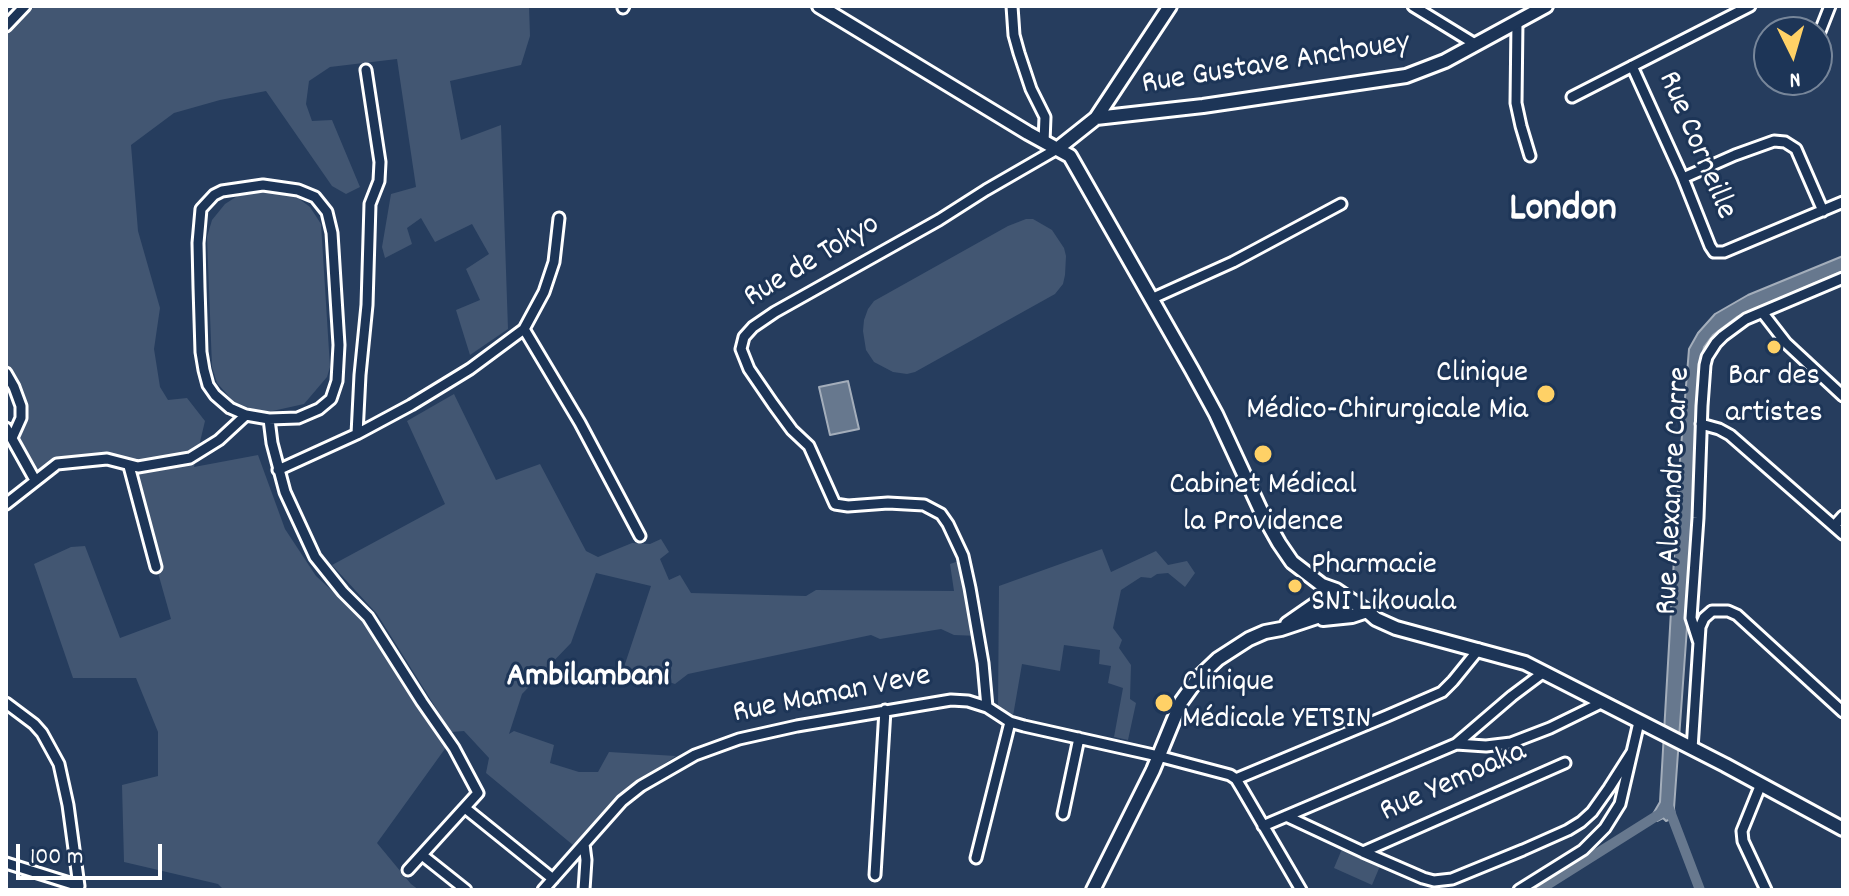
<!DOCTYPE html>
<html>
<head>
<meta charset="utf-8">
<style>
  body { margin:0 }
  #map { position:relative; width:1849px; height:896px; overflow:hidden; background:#263d5e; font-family:Dekko,sans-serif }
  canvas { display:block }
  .frame { position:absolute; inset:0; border:8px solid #fff; pointer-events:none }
  .north { position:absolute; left:1753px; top:16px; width:80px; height:80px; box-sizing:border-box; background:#1d3557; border:2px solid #77869a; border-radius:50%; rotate:175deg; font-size:22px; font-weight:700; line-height:32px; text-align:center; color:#fff }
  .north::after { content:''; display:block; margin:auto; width:28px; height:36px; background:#ffd166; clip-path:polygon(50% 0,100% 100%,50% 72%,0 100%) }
  .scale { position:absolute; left:16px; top:844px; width:146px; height:36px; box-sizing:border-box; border:4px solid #fff; border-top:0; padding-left:10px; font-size:24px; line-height:28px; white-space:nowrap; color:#fff; -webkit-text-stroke:6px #1d3557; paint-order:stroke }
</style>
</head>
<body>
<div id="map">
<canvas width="1849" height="896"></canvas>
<div class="frame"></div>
<div class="north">N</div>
<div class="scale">100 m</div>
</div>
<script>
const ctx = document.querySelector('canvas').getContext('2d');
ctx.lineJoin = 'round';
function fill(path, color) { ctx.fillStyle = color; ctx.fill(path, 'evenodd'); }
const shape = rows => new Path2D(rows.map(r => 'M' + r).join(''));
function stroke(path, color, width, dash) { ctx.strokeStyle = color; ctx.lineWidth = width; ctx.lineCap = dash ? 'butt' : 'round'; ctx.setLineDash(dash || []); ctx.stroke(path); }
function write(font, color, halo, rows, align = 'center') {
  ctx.font = font + ' Dekko,sans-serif'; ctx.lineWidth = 6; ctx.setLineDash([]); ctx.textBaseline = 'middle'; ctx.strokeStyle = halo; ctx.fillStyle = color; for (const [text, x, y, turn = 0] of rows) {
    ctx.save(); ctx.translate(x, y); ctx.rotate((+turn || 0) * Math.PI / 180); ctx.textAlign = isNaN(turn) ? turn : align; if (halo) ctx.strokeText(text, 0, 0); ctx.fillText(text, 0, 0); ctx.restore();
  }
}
fill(shape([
  [25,6,529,6,530,36,521,65,450,81,461,140,501,125,508,329,470,355,456,310,480,300,466,269,489,254,472,224,435,242,421,218,407,228,412,244,385,258,382,247,391,194,416,187,397,59,330,67,309,81,306,104,312,121,332,120,360,187,346,194,332,186,266,91,220,100,174,113,131,145,138,231,160,308,154,349,160,387,168,400,187,398,205,421,194,467,258,455,285,529,316,576,363,619,447,746,377,843,411,884,419,890,224,890,218,884,124,862,122,785,158,776,158,732,136,678,73,678,34,564,71,547,85,546,120,638,171,619,128,466,107,459,57,464,35,480,12,438,21,418,6,373,6,26],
  [264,191,285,193,298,198,310,207,321,224,330,367,327,377,304,404,268,412,250,408,234,402,217,383,212,367,207,237,212,220,225,204,242,193],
  [1026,219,1033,219,1052,230,1064,248,1066,256,1065,275,1063,284,1055,294,915,372,907,374,893,372,874,362,866,350,863,331,864,320,868,309,874,301,1008,226],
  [454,394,496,480,540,464,586,551,598,557,632,543,650,544,661,539,669,552,660,559,669,580,680,575,691,593,806,596,816,590,954,591,950,564,965,559,984,624,979,636,954,635,941,629,880,639,871,635,688,674,675,684,624,667,651,586,596,573,571,643,522,694,509,734,514,731,554,745,550,763,579,772,598,772,609,752,676,756,629,787,573,845,486,773,489,758,464,731,451,732,377,614,332,565,445,504,407,421],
  [1102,549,1111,572,1156,551,1168,565,1187,561,1195,573,1185,587,1168,573,1157,574,1151,578,1141,577,1121,590,1113,628,1122,640,1119,648,1131,665,1130,699,1136,703,1128,740,1114,737,1123,688,1108,683,1111,666,1099,664,1100,650,1064,645,1060,671,1022,664,1013,716,998,709,999,586],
  [1342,849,1380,866,1372,885,1334,868]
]), '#425672');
const water = shape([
  [1843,256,1843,271,1737,317,1713,335,1704,347,1701,362,1691,572,1674,808,1675,817,1666,821,1663,818,1657,821,1653,814,1660,802,1679,472,1689,349,1698,333,1715,314,1748,295,1843,256],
  [848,381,859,429,830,435,819,387,848,381]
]);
fill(water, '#67788e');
stroke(water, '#a4aebb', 2);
stroke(shape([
  [1668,806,1700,890],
  [1539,890,1666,810]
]), '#67788e', 10);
const street = shape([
  [1012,6,1014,35,1019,53,1031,89,1045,117,1044,142],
  [1413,6,1475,44],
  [623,8,624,6],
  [1517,21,1516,103,1521,126,1530,156],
  [6,26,25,6],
  [1817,39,1830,6],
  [1632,66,1683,178,1710,246,1714,252,1724,252,1843,202],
  [1572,97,1750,6],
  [1683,178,1735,155,1774,141,1785,142,1796,149,1823,211],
  [1151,299,1233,262,1341,204],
  [1762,312,1786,343,1843,396],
  [524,329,580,423,640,536],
  [6,373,14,387,21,406,21,418,12,438],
  [269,419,246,415,230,408,215,395,208,385,204,370,201,352,199,287,198,243,201,209,214,195,222,191,263,185,298,190,315,197,327,212,332,233,339,345,337,381,331,399,319,409,298,418,269,419,272,443,285,492,315,557,343,592,368,617,422,702,454,748,478,793,408,870],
  [1701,424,1719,429,1730,435,1843,534],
  [6,428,35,480],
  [357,434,360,375,367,305,370,204,379,181,380,162,366,70],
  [129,466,156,567],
  [278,470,357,434,411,405,470,369,524,329,544,292,554,262,559,218],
  [6,504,57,464,107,459,138,467,190,458,219,440,246,415],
  [1834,526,1843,516],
  [1699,643,1691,618,1698,518,1702,406,1705,365,1707,357,1716,343,1723,336,1746,319,1843,278],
  [6,703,34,724,42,733,59,764,68,805,79,886],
  [987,707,983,663,970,588,963,556,948,524,941,514,924,505,888,503,848,506,835,504,809,446,792,430,773,404,749,369,741,349,744,337,753,327,775,312,939,220,986,190,1057,149],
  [1456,744,1486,746,1511,743,1550,728,1603,702],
  [1692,749,1700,627,1704,618,1712,611,1728,611,1737,615,1843,712],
  [1236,779,1387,716,1442,692,1453,681,1479,649],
  [1761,784,1742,831,1743,841,1766,890],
  [465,808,553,879],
  [1063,814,1079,738],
  [1286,816,1363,852,1423,878,1434,881,1452,879,1523,850,1568,830,1581,822,1592,812,1609,788,1632,752],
  [1263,826,1456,744,1512,696,1544,672],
  [584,844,586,860,584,890],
  [1363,852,1565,763],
  [422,855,466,890],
  [976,858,1010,722],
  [6,863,79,886],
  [875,875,885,710],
  [543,890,622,801,641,786,695,755,739,739,797,726,951,700,968,701,987,707,1010,722,1024,726,1158,756,1230,775,1236,779,1242,789,1301,890],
  [1519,890,1583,850,1605,828,1620,804,1639,722]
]);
const secondary = shape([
  [819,6,1028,133,1070,156,1192,370,1216,414,1261,511,1279,543,1292,562,1322,585,1336,590,1367,611,1376,619,1396,628,1525,663,1725,765,1843,829],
  [1096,118,1203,106,1406,76,1445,61,1546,6],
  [1057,149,1096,118,1170,6],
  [1323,619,1352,616,1367,611],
  [1287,624,1336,590],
  [1093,890,1153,770,1181,702,1199,677,1218,659,1249,639,1265,632,1281,629,1335,611,1353,602]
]);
stroke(street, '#fff', 15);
stroke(secondary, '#fff', 18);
stroke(street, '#1d3557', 9);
stroke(secondary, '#1d3557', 12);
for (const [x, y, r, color] of [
  [1774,347,8,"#ffd166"],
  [1546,394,10,"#ffd166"],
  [1263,454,10,"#ffd166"],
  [1295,586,8,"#ffd166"],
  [1164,703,10,"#ffd166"]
]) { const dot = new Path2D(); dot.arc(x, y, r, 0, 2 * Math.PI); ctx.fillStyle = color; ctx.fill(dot); stroke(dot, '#1d3557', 3); }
write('32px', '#fff', '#1d3557', [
  ["Rue Gustave Anchouey",1276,66,-9],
  ["Rue Corneille",1695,146,67],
  ["Rue de Tokyo",813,263,-31],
  ["Rue Alexandre Carre",1676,491,-87],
  ["Rue Maman Veve",832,697,-11],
  ["Rue Yemoaka",1454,784,-24]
]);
write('32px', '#fff', '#1d3557', [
  ["Clinique",1528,376,"right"],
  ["Médico-Chirurgicale Mia",1528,413,"right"],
  ["Bar des",1774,379],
  ["artistes",1774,416],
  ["Cabinet Médical",1263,488],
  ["la Providence",1263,525],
  ["Pharmacie",1311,568,"left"],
  ["SNI Likouala",1311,605,"left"],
  ["Clinique",1182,685,"left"],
  ["Médicale YETSIN",1182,722,"left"]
]);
write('bold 34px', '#fff', '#1d3557', [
  ["Ambilambani",588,679]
]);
write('bold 40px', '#fff', '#1d3557', [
  ["London",1563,213]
]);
</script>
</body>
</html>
